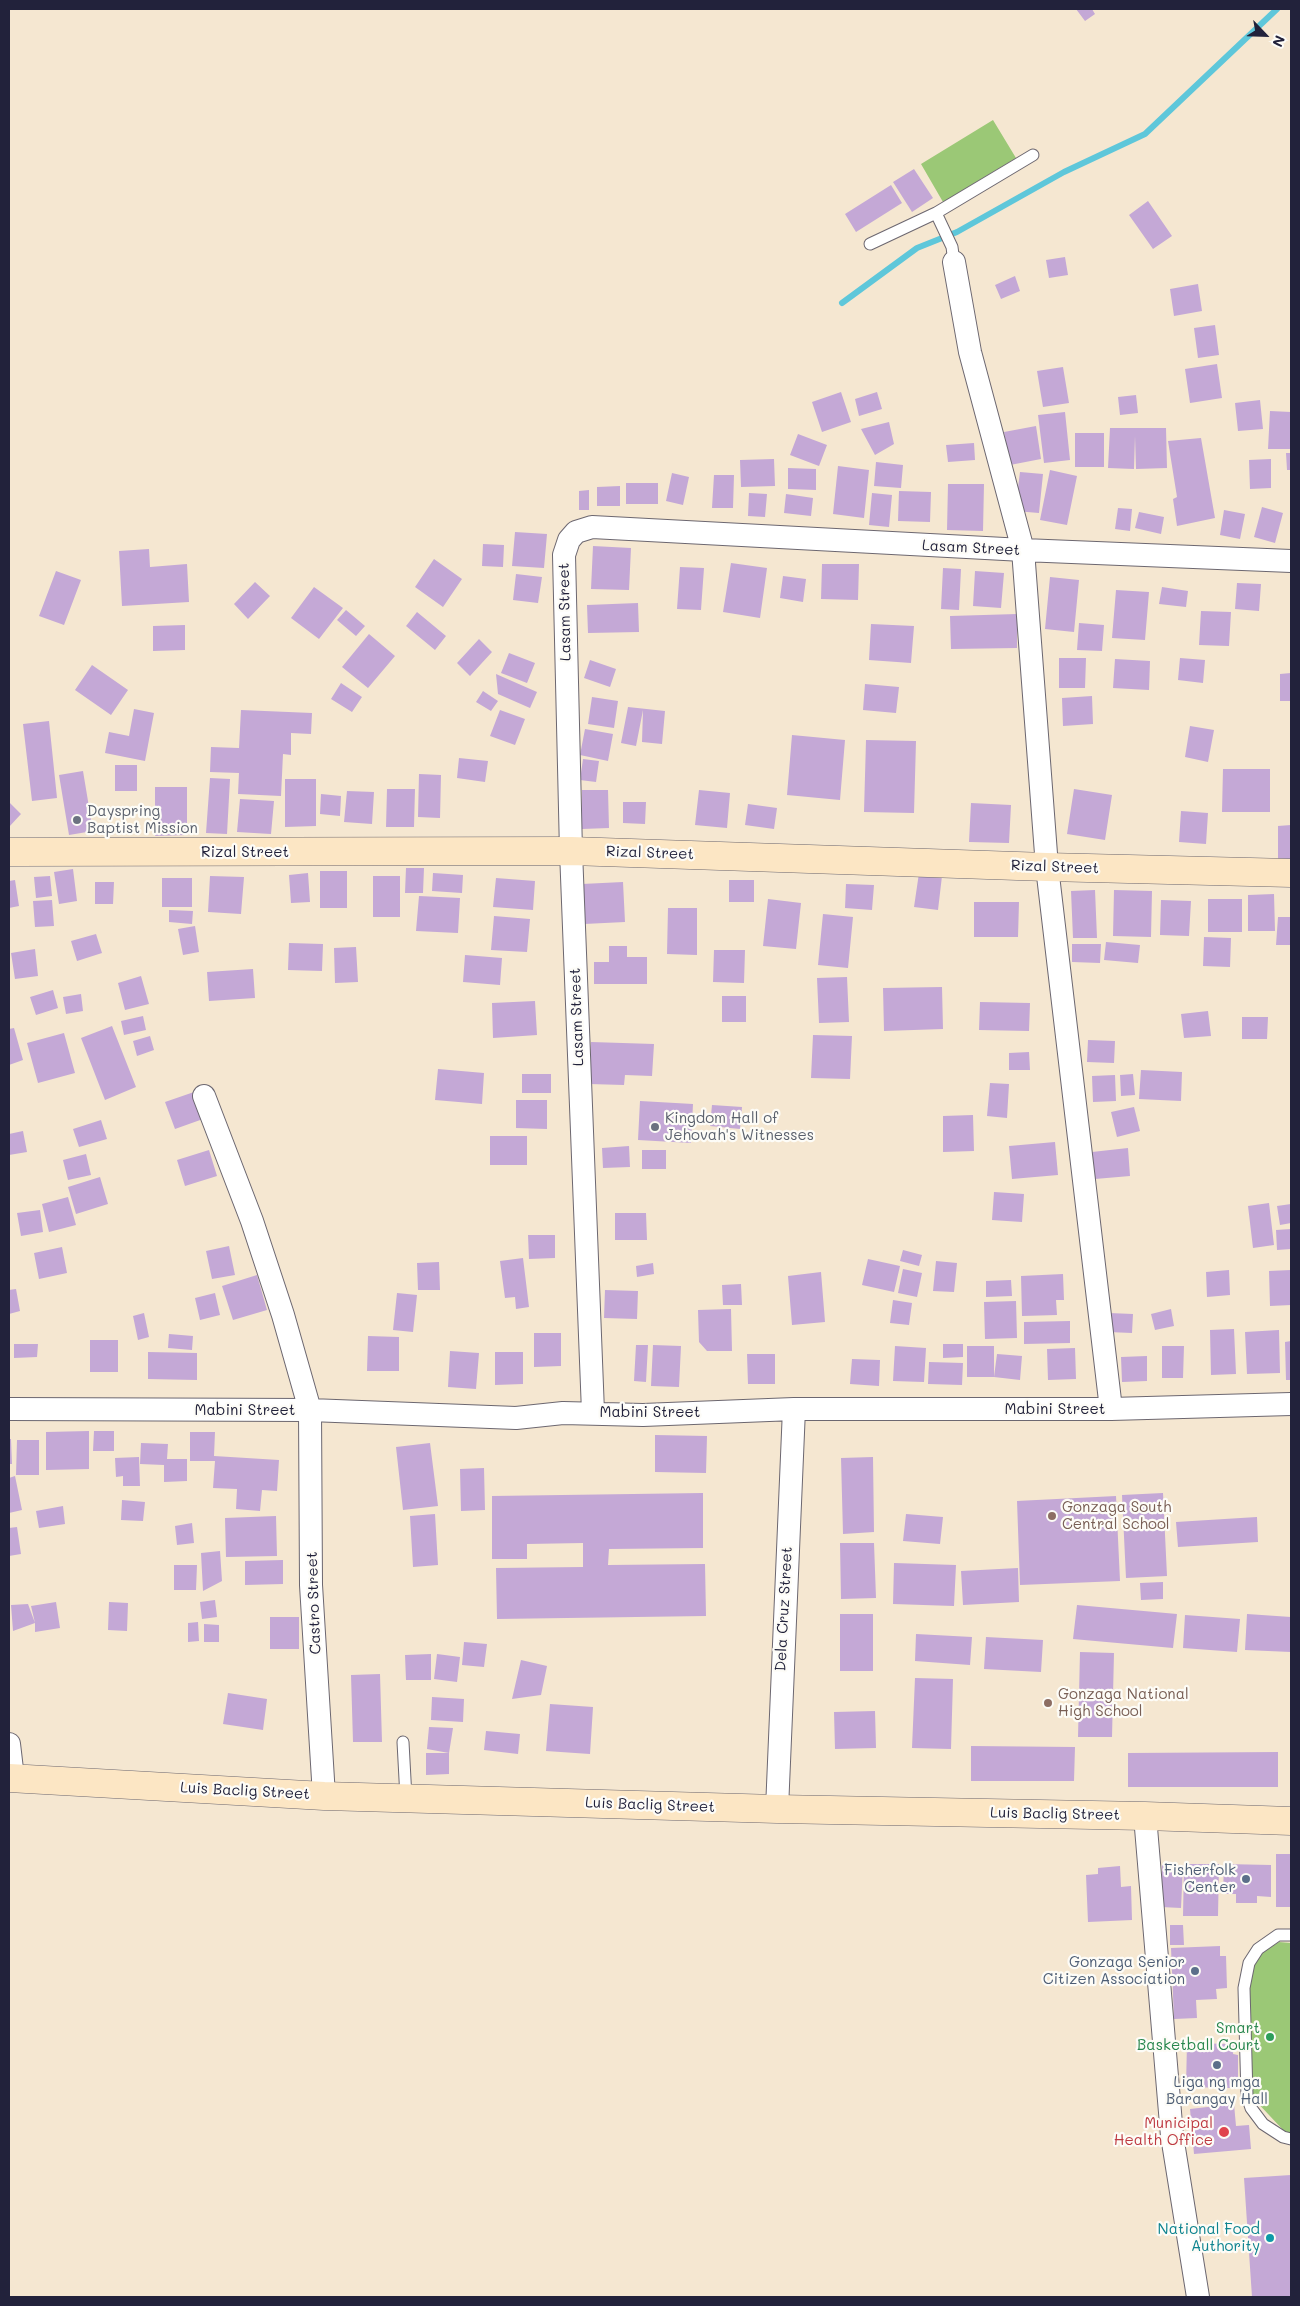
<!DOCTYPE html>
<html>
<head>
<meta charset="utf-8">
<style>
  body { margin:0 }
  #map { position:relative; width:1300px; height:2306px; overflow:hidden; background:#f5e7d1; font-family:Mali,sans-serif }
  canvas { display:block }
  .frame { position:absolute; inset:0; border:10px solid #22223b; pointer-events:none }
  .north { position:absolute; left:1240px; top:10px; width:50px; height:50px; -webkit-text-stroke:4px #fdfcf7; paint-order:stroke; rotate:114deg; font-size:14px; font-weight:700; line-height:20px; text-align:center; color:#22223b }
  .north::after { content:''; display:block; margin:auto; width:18px; height:22px; background:#22223b; clip-path:polygon(50% 0,100% 100%,50% 72%,0 100%) }
</style>
</head>
<body>
<div id="map">
<canvas width="1300" height="2306"></canvas>
<div class="frame"></div>
<div class="north">N</div>
</div>
<script>
const ctx = document.querySelector('canvas').getContext('2d');
ctx.lineJoin = 'round';
function fill(path, color) { ctx.fillStyle = color; ctx.fill(path, 'evenodd'); }
const shape = rows => new Path2D(rows.map(r => 'M' + r).join(''));
function stroke(path, color, width, dash) { ctx.strokeStyle = color; ctx.lineWidth = width; ctx.lineCap = dash ? 'butt' : 'round'; ctx.setLineDash(dash || []); ctx.stroke(path); }
function write(font, color, halo, rows, align = 'center') {
  ctx.font = font + ' Mali,sans-serif'; ctx.lineWidth = 4.5; ctx.setLineDash([]); ctx.textBaseline = 'middle'; ctx.strokeStyle = halo; ctx.fillStyle = color; for (const [text, x, y, turn = 0] of rows) {
    ctx.save(); ctx.translate(x, y); ctx.rotate((+turn || 0) * Math.PI / 180); ctx.textAlign = isNaN(turn) ? turn : align; if (halo) ctx.strokeText(text, 0, 0); ctx.fillText(text, 0, 0); ctx.restore();
  }
}
fill(shape([
  [993,120,1016,158,943,202,921,164],
  [1279,1942,1291,1943,1291,2132,1285,2132,1253,2098,1246,1976,1255,1957]
]), '#9bc876');
stroke(shape([
  [842,303,917,248,957,232,1064,172,1145,134,1277,9]
]), '#5ec7da', 6);
fill(shape([
  [1076,9,1092,9,1095,14,1085,21],
  [914,169,933,198,912,212,893,182],
  [891,185,902,203,856,232,845,214],
  [1148,201,1172,236,1153,249,1129,215],
  [1065,257,1068,275,1049,278,1046,260],
  [1015,276,1020,291,1001,299,995,285],
  [1198,284,1202,311,1174,316,1170,289],
  [1215,325,1219,355,1198,358,1194,328],
  [1217,364,1222,398,1190,403,1185,369],
  [1063,367,1069,403,1043,407,1037,371],
  [841,392,851,422,822,432,812,402],
  [877,392,882,409,859,416,855,399],
  [1136,395,1138,413,1120,415,1118,397],
  [1260,400,1263,429,1238,431,1235,403],
  [1270,411,1291,412,1291,449,1268,449],
  [1065,412,1070,460,1044,463,1038,415],
  [889,422,894,444,875,455,861,429],
  [1036,426,1041,459,1010,465,1004,432],
  [1110,428,1166,428,1167,468,1136,469,1135,436,1134,469,1108,468],
  [1075,433,1104,433,1104,467,1075,467],
  [798,434,827,445,819,466,790,455],
  [1201,438,1215,518,1177,526,1173,499,1177,497,1168,441],
  [974,443,975,460,948,462,946,445],
  [1286,453,1291,453,1291,470,1287,470],
  [774,459,775,486,741,487,740,460],
  [1271,459,1271,488,1250,489,1249,460],
  [876,462,903,465,901,488,874,486],
  [838,466,869,470,864,518,833,514],
  [788,468,816,469,816,490,788,489],
  [1050,470,1077,476,1067,525,1040,520],
  [1020,472,1043,474,1039,513,1015,511],
  [672,473,689,477,683,505,666,501],
  [714,475,734,475,733,508,712,508],
  [626,483,658,483,658,504,626,504],
  [948,484,984,484,983,531,947,530],
  [620,486,620,506,597,506,597,487],
  [589,490,589,510,579,510,579,491],
  [899,491,931,492,930,522,898,521],
  [749,493,767,494,765,517,748,516],
  [872,493,892,495,889,527,869,525],
  [786,494,813,498,811,516,784,513],
  [1262,507,1283,513,1275,543,1254,537],
  [1118,508,1132,509,1130,531,1115,529],
  [1224,510,1245,514,1240,539,1220,535],
  [1139,512,1164,517,1161,534,1135,528],
  [515,532,547,534,544,568,512,566],
  [483,544,504,545,503,567,482,566],
  [593,546,631,548,629,590,591,589],
  [149,549,150,567,187,564,189,602,122,606,119,551],
  [434,559,462,579,443,607,415,587],
  [731,563,767,568,760,618,723,612],
  [822,564,859,564,858,600,821,599],
  [680,567,704,568,701,610,677,609],
  [943,568,961,569,959,610,941,609],
  [56,571,81,580,64,625,39,616],
  [975,571,1004,573,1001,608,973,606],
  [516,574,542,577,538,603,513,600],
  [783,576,806,579,803,602,780,598],
  [1050,577,1079,580,1074,632,1045,629],
  [255,582,270,596,248,619,234,604],
  [1237,583,1261,584,1259,611,1235,609],
  [314,587,343,608,319,639,291,618],
  [1162,587,1188,591,1186,607,1159,604],
  [1116,590,1149,592,1145,640,1112,638],
  [638,603,639,632,588,633,587,605],
  [346,610,365,626,356,636,337,620],
  [1201,611,1231,612,1229,646,1199,645],
  [417,612,446,636,435,650,406,626],
  [1017,614,1017,648,951,649,950,616],
  [1079,623,1104,625,1102,651,1077,650],
  [871,624,914,626,911,663,869,660],
  [185,625,185,650,153,651,153,626],
  [369,634,395,656,368,688,342,667],
  [479,639,492,652,470,676,457,663],
  [509,653,535,663,527,683,501,673],
  [1059,658,1086,658,1085,688,1059,688],
  [1180,658,1205,660,1203,683,1178,680],
  [1115,659,1150,661,1149,690,1113,688],
  [590,660,616,669,610,687,584,678],
  [92,665,128,690,111,715,75,690],
  [1291,673,1291,701,1280,701,1280,674],
  [496,674,537,692,530,708,498,694],
  [341,683,362,697,352,712,331,699],
  [865,684,899,687,896,713,863,710],
  [483,691,498,701,491,711,476,702],
  [1092,696,1093,724,1063,726,1062,698],
  [592,697,618,701,614,728,588,724],
  [628,707,665,711,662,744,642,742,643,710,636,746,621,743],
  [134,709,154,713,145,761,105,753,109,732,129,736],
  [241,710,312,713,311,734,291,733,291,755,283,754,281,796,238,794,239,773,210,772,211,747,239,748],
  [500,710,525,719,515,745,490,736],
  [49,721,57,798,32,801,23,724],
  [1190,726,1214,730,1208,762,1185,757],
  [585,729,613,734,608,761,580,755],
  [792,735,845,740,840,800,787,795],
  [866,740,916,741,914,813,864,812],
  [459,758,488,761,485,782,457,778],
  [583,759,599,761,596,782,580,780],
  [115,765,137,765,137,791,115,791],
  [1223,769,1270,769,1270,812,1222,812],
  [83,771,93,831,69,835,59,775],
  [419,774,441,775,440,818,418,817],
  [210,778,230,779,227,834,206,833],
  [285,779,316,779,316,826,285,827],
  [155,787,187,787,187,835,155,836],
  [387,789,415,789,414,827,386,827],
  [1074,789,1112,795,1105,840,1067,834],
  [582,790,608,790,609,828,582,829],
  [699,790,730,793,727,828,695,825],
  [347,791,374,792,372,824,344,822],
  [321,794,341,796,340,816,320,814],
  [240,799,274,801,271,834,237,832],
  [9,802,21,814,9,827],
  [623,802,646,802,645,824,623,823],
  [971,803,1011,805,1009,843,969,842],
  [748,804,777,808,774,829,745,825],
  [1181,811,1208,813,1206,844,1179,842],
  [1291,825,1291,859,1278,859,1278,826],
  [406,868,424,868,423,893,405,893],
  [73,869,77,901,59,904,54,872],
  [320,871,347,871,347,908,320,908],
  [308,873,310,902,291,903,289,875],
  [433,873,463,875,462,893,432,891],
  [919,873,942,876,938,910,914,907],
  [50,876,52,896,36,898,34,877],
  [210,876,244,877,241,914,208,912],
  [373,876,400,876,400,917,373,917],
  [162,878,192,878,192,907,162,907],
  [496,878,535,881,533,910,493,907],
  [15,880,19,906,9,908,9,881],
  [729,880,754,880,754,902,729,902],
  [95,882,114,882,113,904,95,904],
  [623,882,625,922,584,924,582,884],
  [846,884,874,885,872,910,845,908],
  [1095,890,1097,938,1073,938,1071,891],
  [1114,890,1152,891,1151,937,1113,936],
  [1274,894,1275,931,1248,931,1248,895],
  [419,896,460,898,458,933,416,931],
  [768,899,801,903,796,949,763,946],
  [1208,899,1242,899,1242,932,1208,932],
  [52,900,54,926,35,927,33,901],
  [1161,900,1191,901,1189,936,1160,935],
  [974,902,1019,902,1018,937,974,937],
  [668,908,697,908,697,955,667,954],
  [169,910,193,911,192,924,169,922],
  [823,914,853,917,848,968,818,965],
  [494,916,530,919,527,952,491,950],
  [1278,917,1291,917,1291,945,1276,945],
  [195,926,199,952,183,955,178,929],
  [96,934,102,953,77,961,71,941],
  [1204,937,1231,938,1230,967,1203,966],
  [1106,942,1140,945,1138,963,1104,960],
  [289,943,323,944,322,971,288,970],
  [1072,944,1101,944,1100,963,1072,962],
  [609,946,627,946,627,957,647,957,647,984,594,984,594,962,609,962],
  [356,947,358,982,335,983,334,948],
  [35,949,38,976,15,979,11,953],
  [714,950,745,950,744,983,713,982],
  [465,955,502,958,500,985,463,982],
  [253,969,255,998,209,1001,207,972],
  [141,976,149,1004,125,1010,118,983],
  [847,977,849,1022,819,1023,817,978],
  [942,987,943,1029,884,1031,883,988],
  [53,990,58,1008,36,1015,30,997],
  [81,994,83,1011,66,1014,63,997],
  [722,996,746,996,746,1022,722,1022],
  [535,1001,537,1035,493,1038,492,1003],
  [980,1002,1030,1003,1029,1031,979,1030],
  [1208,1011,1211,1036,1184,1038,1181,1014],
  [143,1016,146,1030,124,1035,121,1021],
  [1242,1017,1268,1017,1267,1039,1242,1039],
  [112,1026,136,1087,105,1100,81,1038],
  [14,1028,23,1060,9,1065,9,1029],
  [64,1033,75,1073,38,1083,27,1043],
  [813,1035,852,1036,850,1079,811,1078],
  [150,1036,154,1050,137,1056,133,1041],
  [1088,1040,1115,1041,1114,1063,1087,1062],
  [591,1042,654,1044,652,1076,625,1075,624,1085,589,1084],
  [1029,1052,1030,1070,1009,1070,1009,1053],
  [438,1069,484,1073,482,1104,435,1100],
  [1141,1070,1182,1072,1181,1101,1139,1099],
  [522,1074,551,1074,551,1093,522,1093],
  [1133,1074,1135,1095,1121,1096,1120,1075],
  [1115,1075,1116,1101,1093,1102,1092,1076],
  [990,1083,1009,1084,1007,1118,987,1116],
  [194,1092,203,1119,175,1129,165,1102],
  [516,1100,547,1100,547,1129,516,1128],
  [640,1101,693,1104,691,1143,638,1140],
  [712,1105,742,1107,740,1129,710,1126],
  [1134,1107,1140,1131,1117,1137,1111,1112],
  [973,1115,974,1151,943,1152,943,1116],
  [101,1120,107,1139,79,1147,73,1129],
  [23,1131,27,1152,9,1155,9,1134],
  [490,1136,527,1136,527,1165,490,1165],
  [1055,1142,1058,1175,1012,1179,1009,1146],
  [629,1146,630,1167,603,1168,602,1148],
  [1128,1148,1130,1176,1095,1179,1092,1152],
  [209,1150,217,1176,185,1186,177,1160],
  [642,1150,666,1150,666,1169,642,1169],
  [86,1154,91,1175,68,1180,63,1160],
  [100,1177,108,1204,76,1214,68,1187],
  [994,1192,1024,1194,1022,1222,992,1220],
  [68,1197,76,1225,49,1232,42,1204],
  [1269,1203,1274,1245,1253,1248,1248,1206],
  [1291,1204,1291,1223,1280,1225,1277,1206],
  [40,1210,43,1232,21,1236,17,1213],
  [615,1213,646,1213,647,1240,615,1240],
  [1291,1229,1291,1249,1277,1250,1276,1230],
  [528,1235,555,1235,555,1258,529,1259],
  [229,1246,235,1275,212,1279,206,1251],
  [62,1247,67,1273,39,1279,34,1253],
  [903,1250,922,1255,919,1266,900,1261],
  [523,1258,529,1307,516,1309,515,1297,505,1298,500,1261],
  [868,1259,900,1266,894,1292,862,1285],
  [936,1261,957,1263,954,1292,933,1291],
  [439,1262,440,1290,418,1290,417,1263],
  [653,1263,654,1274,637,1277,636,1266],
  [903,1269,922,1273,917,1297,898,1293],
  [1229,1270,1230,1295,1207,1297,1206,1272],
  [1291,1270,1291,1305,1270,1306,1269,1271],
  [821,1272,825,1322,792,1325,788,1276],
  [1063,1274,1064,1300,1056,1300,1057,1315,1022,1316,1021,1276],
  [257,1275,267,1310,233,1320,222,1286],
  [1011,1280,1012,1296,986,1297,986,1281],
  [741,1284,742,1305,723,1305,722,1285],
  [16,1289,20,1311,9,1314,9,1290],
  [605,1290,638,1291,637,1319,604,1318],
  [215,1293,220,1315,200,1320,195,1298],
  [397,1293,417,1295,413,1332,393,1330],
  [893,1300,912,1303,909,1325,890,1323],
  [1016,1301,1017,1338,985,1339,984,1302],
  [731,1309,732,1351,707,1351,699,1342,698,1310],
  [1171,1309,1174,1326,1155,1330,1151,1314],
  [144,1313,149,1337,138,1340,133,1316],
  [1109,1313,1133,1314,1132,1333,1108,1332],
  [1070,1321,1070,1343,1024,1344,1024,1322],
  [1234,1329,1236,1374,1211,1375,1210,1330],
  [1279,1330,1280,1373,1247,1374,1245,1332],
  [534,1333,561,1333,561,1366,534,1367],
  [169,1334,193,1336,192,1350,168,1348],
  [368,1336,399,1337,399,1371,367,1371],
  [90,1340,118,1340,118,1372,90,1372],
  [1291,1341,1291,1380,1286,1380,1285,1342],
  [14,1344,38,1344,37,1357,14,1358],
  [943,1344,963,1344,963,1357,943,1358],
  [636,1345,648,1345,646,1382,634,1381],
  [653,1345,681,1346,679,1387,651,1386],
  [895,1346,926,1348,924,1382,893,1381],
  [967,1346,994,1346,994,1377,967,1377],
  [1162,1346,1184,1346,1183,1378,1162,1378],
  [1075,1348,1076,1379,1048,1380,1047,1349],
  [450,1351,479,1353,476,1389,448,1387],
  [148,1352,197,1353,197,1380,148,1379],
  [495,1352,523,1352,523,1384,495,1385],
  [747,1354,775,1354,775,1384,748,1384],
  [997,1354,1022,1356,1020,1380,994,1377],
  [1147,1356,1147,1381,1122,1382,1121,1357],
  [852,1359,880,1360,879,1386,850,1384],
  [929,1362,963,1363,962,1385,928,1384],
  [89,1431,89,1469,46,1470,46,1432],
  [94,1431,114,1431,114,1451,93,1451],
  [190,1432,215,1432,214,1456,279,1460,277,1491,262,1490,260,1511,236,1509,237,1489,213,1488,215,1461,190,1461],
  [655,1435,707,1436,706,1473,655,1472],
  [9,1439,11,1439,12,1464,9,1464],
  [17,1440,39,1440,39,1475,16,1475],
  [141,1443,168,1444,167,1459,187,1459,187,1481,164,1482,164,1465,140,1464],
  [430,1443,438,1506,403,1510,396,1447],
  [139,1457,140,1486,123,1486,123,1476,116,1477,115,1458],
  [873,1457,874,1532,843,1534,841,1458],
  [484,1468,485,1510,461,1511,460,1469],
  [15,1476,22,1510,9,1513,9,1478],
  [703,1493,703,1548,609,1549,608,1565,705,1564,706,1616,497,1619,496,1568,583,1567,583,1543,527,1544,527,1559,492,1559,492,1496],
  [1163,1493,1167,1576,1126,1578,1122,1495],
  [1116,1496,1120,1581,1020,1585,1017,1501],
  [122,1500,145,1502,143,1521,121,1520],
  [63,1506,65,1524,39,1528,36,1511],
  [435,1514,438,1565,413,1567,410,1516],
  [906,1514,943,1517,940,1544,903,1541],
  [276,1516,277,1556,226,1557,225,1518],
  [1257,1517,1258,1542,1178,1547,1176,1522],
  [192,1523,194,1543,177,1545,175,1526],
  [17,1527,21,1554,9,1556,9,1528],
  [840,1543,874,1543,876,1598,841,1599],
  [220,1551,222,1581,203,1591,201,1553],
  [283,1560,283,1584,245,1585,245,1561],
  [894,1563,956,1565,954,1606,893,1604],
  [174,1565,197,1565,196,1590,174,1590],
  [1018,1568,1019,1602,963,1605,961,1571],
  [1163,1582,1163,1599,1141,1600,1140,1583],
  [215,1600,217,1617,202,1619,200,1602],
  [56,1602,60,1628,35,1632,35,1623,13,1631,11,1605,28,1604,35,1623,31,1606],
  [109,1602,128,1603,127,1631,108,1630],
  [1077,1605,1177,1614,1173,1648,1073,1639],
  [840,1614,873,1614,873,1671,840,1671],
  [1247,1614,1291,1617,1291,1652,1245,1650],
  [1185,1615,1240,1619,1237,1652,1183,1648],
  [270,1617,299,1617,299,1649,270,1649],
  [198,1622,199,1641,188,1642,188,1623],
  [204,1624,219,1625,219,1642,204,1642],
  [916,1634,972,1637,970,1665,915,1661],
  [986,1637,1043,1640,1041,1672,984,1669],
  [464,1642,487,1644,484,1667,462,1665],
  [1080,1652,1114,1653,1112,1737,1078,1737],
  [431,1654,431,1680,406,1680,405,1655],
  [437,1654,460,1657,457,1682,434,1679],
  [521,1660,547,1666,541,1695,512,1699],
  [380,1674,382,1742,353,1742,351,1675],
  [915,1678,953,1679,951,1749,912,1748],
  [228,1693,267,1699,263,1730,223,1724],
  [432,1697,464,1699,463,1722,431,1720],
  [550,1704,593,1707,590,1754,546,1751],
  [875,1711,876,1748,835,1749,834,1712],
  [429,1727,453,1728,449,1753,427,1749],
  [486,1731,520,1734,518,1754,484,1750],
  [971,1746,1075,1747,1074,1781,971,1781],
  [1278,1752,1278,1787,1128,1787,1128,1753],
  [426,1753,449,1753,449,1774,426,1775],
  [1276,1854,1291,1854,1291,1907,1276,1907],
  [1184,1864,1219,1864,1218,1916,1183,1916],
  [1224,1864,1271,1865,1271,1897,1257,1896,1257,1903,1236,1903,1236,1894,1223,1894],
  [1162,1865,1183,1865,1181,1908,1161,1907],
  [1120,1866,1121,1887,1131,1886,1132,1920,1088,1922,1086,1875,1098,1874,1098,1868],
  [1170,1925,1183,1925,1184,1945,1170,1945],
  [1220,1946,1220,1956,1226,1956,1227,1988,1216,1989,1217,1999,1196,2000,1197,2018,1174,2019,1171,1948],
  [1187,2043,1234,2044,1233,2054,1238,2055,1238,2079,1230,2079,1230,2088,1186,2087],
  [1234,2104,1236,2126,1249,2125,1251,2149,1194,2154,1190,2109],
  [1291,2175,1291,2297,1252,2297,1244,2178]
]), '#c4a8d6');
const lane = shape([
  [936,213,952,247,954,262],
  [870,244,936,213,1033,155],
  [403,1742,406,1798],
  [1291,1935,1278,1935,1258,1949,1249,1963,1244,1988,1247,2096,1251,2108,1263,2124,1283,2137,1291,2139]
]);
const street = shape([
  [954,262,970,352,1023,550,1047,867,1111,1409],
  [204,1096,252,1221,283,1315,310,1410,311,1585,324,1796],
  [9,1409,310,1410,516,1418,563,1413,643,1415,794,1409,1111,1409,1291,1404],
  [593,1412,571,851,564,555,569,540,576,532,592,527,1023,550,1291,561],
  [9,1744,13,1778],
  [777,1809,794,1409],
  [1145,1816,1172,2136,1198,2297]
]);
const secondary = shape([
  [9,852,571,851,1047,867,1291,873],
  [9,1778,324,1796,777,1809,1145,1816,1291,1821]
]);
stroke(lane, '#6c6770', 13);
stroke(street, '#6c6770', 24);
stroke(secondary, '#6c6770', 29);
stroke(lane, '#fff', 11);
stroke(street, '#fff', 22);
stroke(secondary, '#fce6c4', 28);
for (const [x, y, r, color] of [
  [77,820,5,"#6b7280"],
  [655,1127,5,"#6b7280"],
  [1052,1516,5,"#8d6e63"],
  [1048,1703,5,"#8d6e63"],
  [1246,1879,5,"#5c6f8a"],
  [1195,1971,5,"#5c6f8a"],
  [1270,2037,5,"#2e9e5b"],
  [1217,2065,5,"#5c6f8a"],
  [1224,2132,6,"#e0444e"],
  [1270,2238,5,"#0f9aa8"]
]) { const dot = new Path2D(); dot.arc(x, y, r, 0, 2 * Math.PI); ctx.fillStyle = color; ctx.fill(dot); stroke(dot, '#fdfcf7', 2); }
write('15px', '#22223b', '#fdfcf7', [
  ["Lasam Street",971,548,3],
  ["Lasam Street",565,612,-91],
  ["Rizal Street",245,852],
  ["Rizal Street",650,853,2],
  ["Rizal Street",1055,867,2],
  ["Lasam Street",577,1017,-92],
  ["Mabini Street",1055,1409],
  ["Mabini Street",245,1410],
  ["Mabini Street",650,1412],
  ["Castro Street",314,1603,-92],
  ["Dela Cruz Street",784,1609,-87],
  ["Luis Baclig Street",245,1791,3],
  ["Luis Baclig Street",650,1805,2],
  ["Luis Baclig Street",1055,1814,1]
]);
write('15px', '#5b616d', '#fdfcf7', [
  ["Dayspring",87,811],
  ["Baptist Mission",87,828],
  ["Kingdom Hall of",665,1118],
  ["Jehovah's Witnesses",665,1135]
], 'left');
write('15px', '#785e54', '#fdfcf7', [
  ["Gonzaga South",1062,1507],
  ["Central School",1062,1524],
  ["Gonzaga National",1058,1694],
  ["High School",1058,1711]
], 'left');
write('15px', '#4e5e75', '#fdfcf7', [
  ["Fisherfolk",1236,1870],
  ["Center",1236,1887],
  ["Gonzaga Senior",1185,1962],
  ["Citizen Association",1185,1979],
  ["Liga ng mga",1217,2082,"center"],
  ["Barangay Hall",1217,2099,"center"]
], 'right');
write('15px', '#27864d', '#fdfcf7', [
  ["Smart",1260,2028],
  ["Basketball Court",1260,2045]
], 'right');
write('15px', '#be3a42', '#fdfcf7', [
  ["Municipal",1213,2123],
  ["Health Office",1213,2140]
], 'right');
write('15px', '#0d838f', '#fdfcf7', [
  ["National Food",1260,2229],
  ["Authority",1260,2246]
], 'right');
</script>
</body>
</html>
